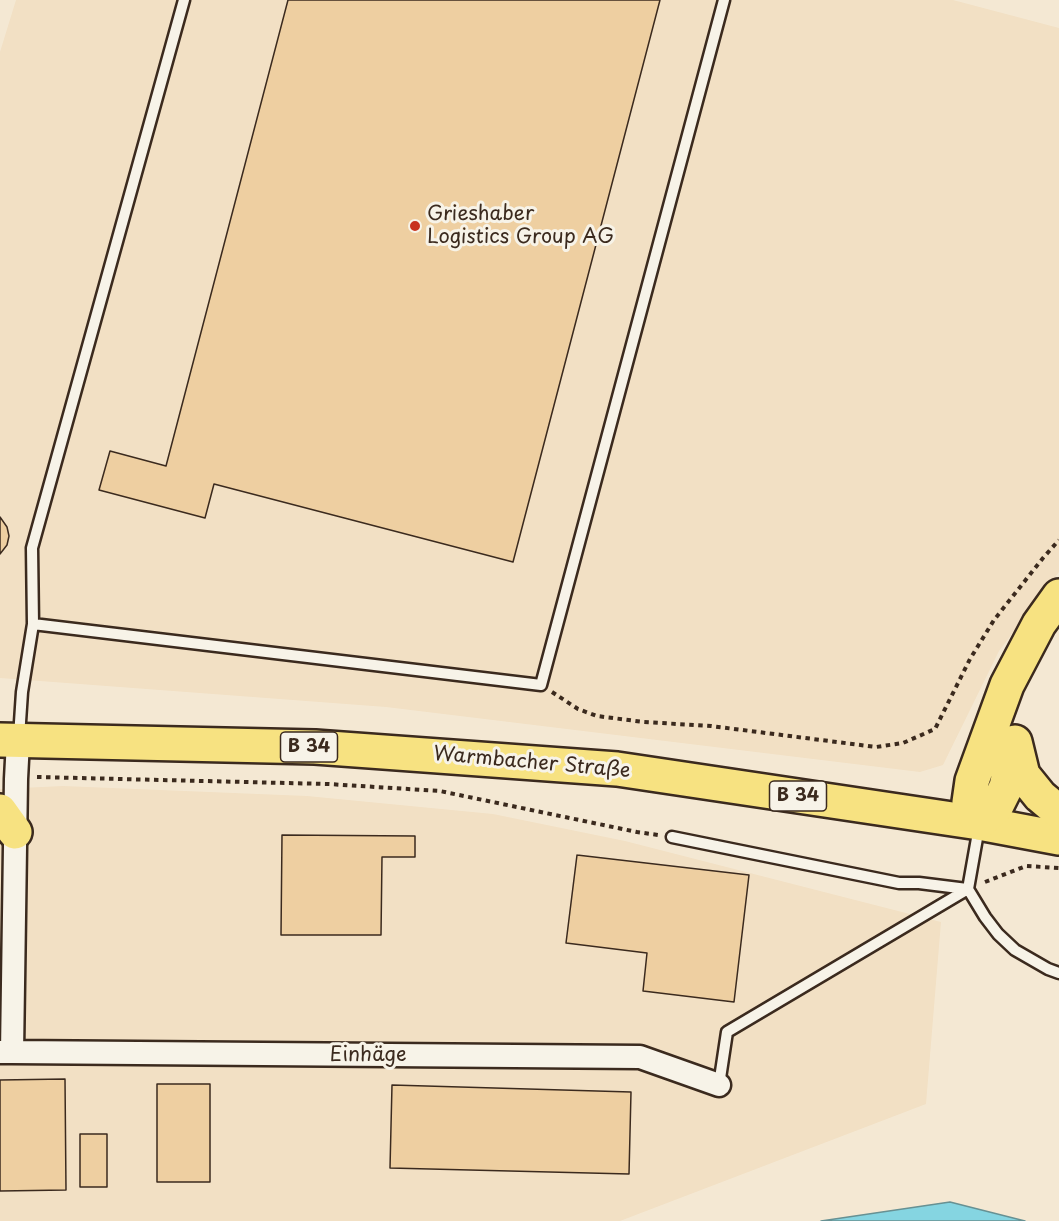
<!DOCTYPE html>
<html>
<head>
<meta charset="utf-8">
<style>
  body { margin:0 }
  canvas { display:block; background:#f4e8d3 }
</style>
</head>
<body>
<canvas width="1059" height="1221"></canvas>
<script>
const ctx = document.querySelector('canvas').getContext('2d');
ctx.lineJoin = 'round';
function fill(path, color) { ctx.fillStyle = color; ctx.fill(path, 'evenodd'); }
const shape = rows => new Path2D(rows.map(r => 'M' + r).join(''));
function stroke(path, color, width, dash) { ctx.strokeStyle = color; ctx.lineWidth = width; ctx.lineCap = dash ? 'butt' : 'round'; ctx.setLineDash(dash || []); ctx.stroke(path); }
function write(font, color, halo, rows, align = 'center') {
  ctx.font = font + ' "Playpen Sans",sans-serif'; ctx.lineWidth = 6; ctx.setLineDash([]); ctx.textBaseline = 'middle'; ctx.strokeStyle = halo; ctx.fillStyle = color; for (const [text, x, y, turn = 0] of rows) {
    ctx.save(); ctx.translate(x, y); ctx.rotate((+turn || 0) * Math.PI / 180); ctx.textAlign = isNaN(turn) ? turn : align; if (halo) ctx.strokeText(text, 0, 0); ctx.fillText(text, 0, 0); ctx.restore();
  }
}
fill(shape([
  [16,0,953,0,1059,28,1059,572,999,651,943,765,920,772,386,707,0,678,0,52],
  [63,786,307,796,493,814,625,841,941,922,926,1104,620,1221,0,1221,0,789]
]), '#f2e0c4');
const water = shape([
  [950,1202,1025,1221,821,1221,950,1202]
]);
fill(water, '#85d5e1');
stroke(water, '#679193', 1.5);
const building = shape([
  [288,0,660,0,513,562,214,484,205,518,99,490,110,451,166,466,288,0],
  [0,517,7,527,9,536,7,545,0,554,0,517],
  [282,835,415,836,415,857,382,857,381,935,281,935,282,835],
  [577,855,749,875,734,1002,643,991,647,953,566,943,577,855],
  [65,1079,66,1190,0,1191,0,1080,65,1079],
  [157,1084,210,1084,210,1182,157,1182,157,1084],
  [392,1085,631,1092,629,1174,390,1168,392,1085],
  [80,1134,107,1134,107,1187,80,1187,80,1134]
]);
fill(building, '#eecfa1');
stroke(building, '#3b2a1e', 1.5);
const lane = shape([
  [33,624,541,685,724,0],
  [19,737,22,692,33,624,32,548,184,0],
  [979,827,968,889,985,917,998,934,1015,950,1048,969,1059,973],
  [672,837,899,883,919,883,967,889],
  [719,1085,727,1032,968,889]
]);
const street = shape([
  [0,1052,12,1052,16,779,18,741],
  [12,1052,640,1057,719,1085]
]);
const primary = shape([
  [0,740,315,747,617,769,979,823,1059,838],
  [0,811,15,832]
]);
const highway = shape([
  [1015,742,1023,775,1040,796,1059,812],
  [1015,745,1006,787,996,807,979,823,969,802,972,781,1007,685,1039,624,1059,596]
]);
stroke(lane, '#3b2a1e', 15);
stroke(street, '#3b2a1e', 27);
stroke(primary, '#3b2a1e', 38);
stroke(highway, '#3b2a1e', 38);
stroke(shape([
  [552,692,578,709,597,716,644,722,711,726,876,747,903,743,935,729,970,659,994,620,1043,558,1059,540],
  [37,777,328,784,440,791,637,832,658,835],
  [985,882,1026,866,1059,868]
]), '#3b2a1e', 4, [4.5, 4.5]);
stroke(lane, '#f7f3e8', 10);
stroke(street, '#f7f3e8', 22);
stroke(primary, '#f7e281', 33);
stroke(highway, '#f7e281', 33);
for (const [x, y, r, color] of [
  [415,226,6,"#c8321e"]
]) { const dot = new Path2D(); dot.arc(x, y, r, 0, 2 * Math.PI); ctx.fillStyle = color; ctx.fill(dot); stroke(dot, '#f7f3e8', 2); }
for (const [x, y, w] of [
  [309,747,57],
  [798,796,57]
]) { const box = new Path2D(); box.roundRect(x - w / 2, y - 15, w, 30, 4.5); ctx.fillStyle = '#f7f3e8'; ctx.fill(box); stroke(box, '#3b2a1e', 1.5); }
write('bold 18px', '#3b2a1e', null, [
  ["B 34",309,747],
  ["B 34",798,796]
]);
write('20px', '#3b2a1e', '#f7f3e8', [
  ["Grieshaber",427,214],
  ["Logistics Group AG",427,237]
], 'left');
write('20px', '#3b2a1e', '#f7f3e8', [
  ["Warmbacher Straße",532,763,5],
  ["Einhäge",368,1055]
]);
</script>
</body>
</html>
